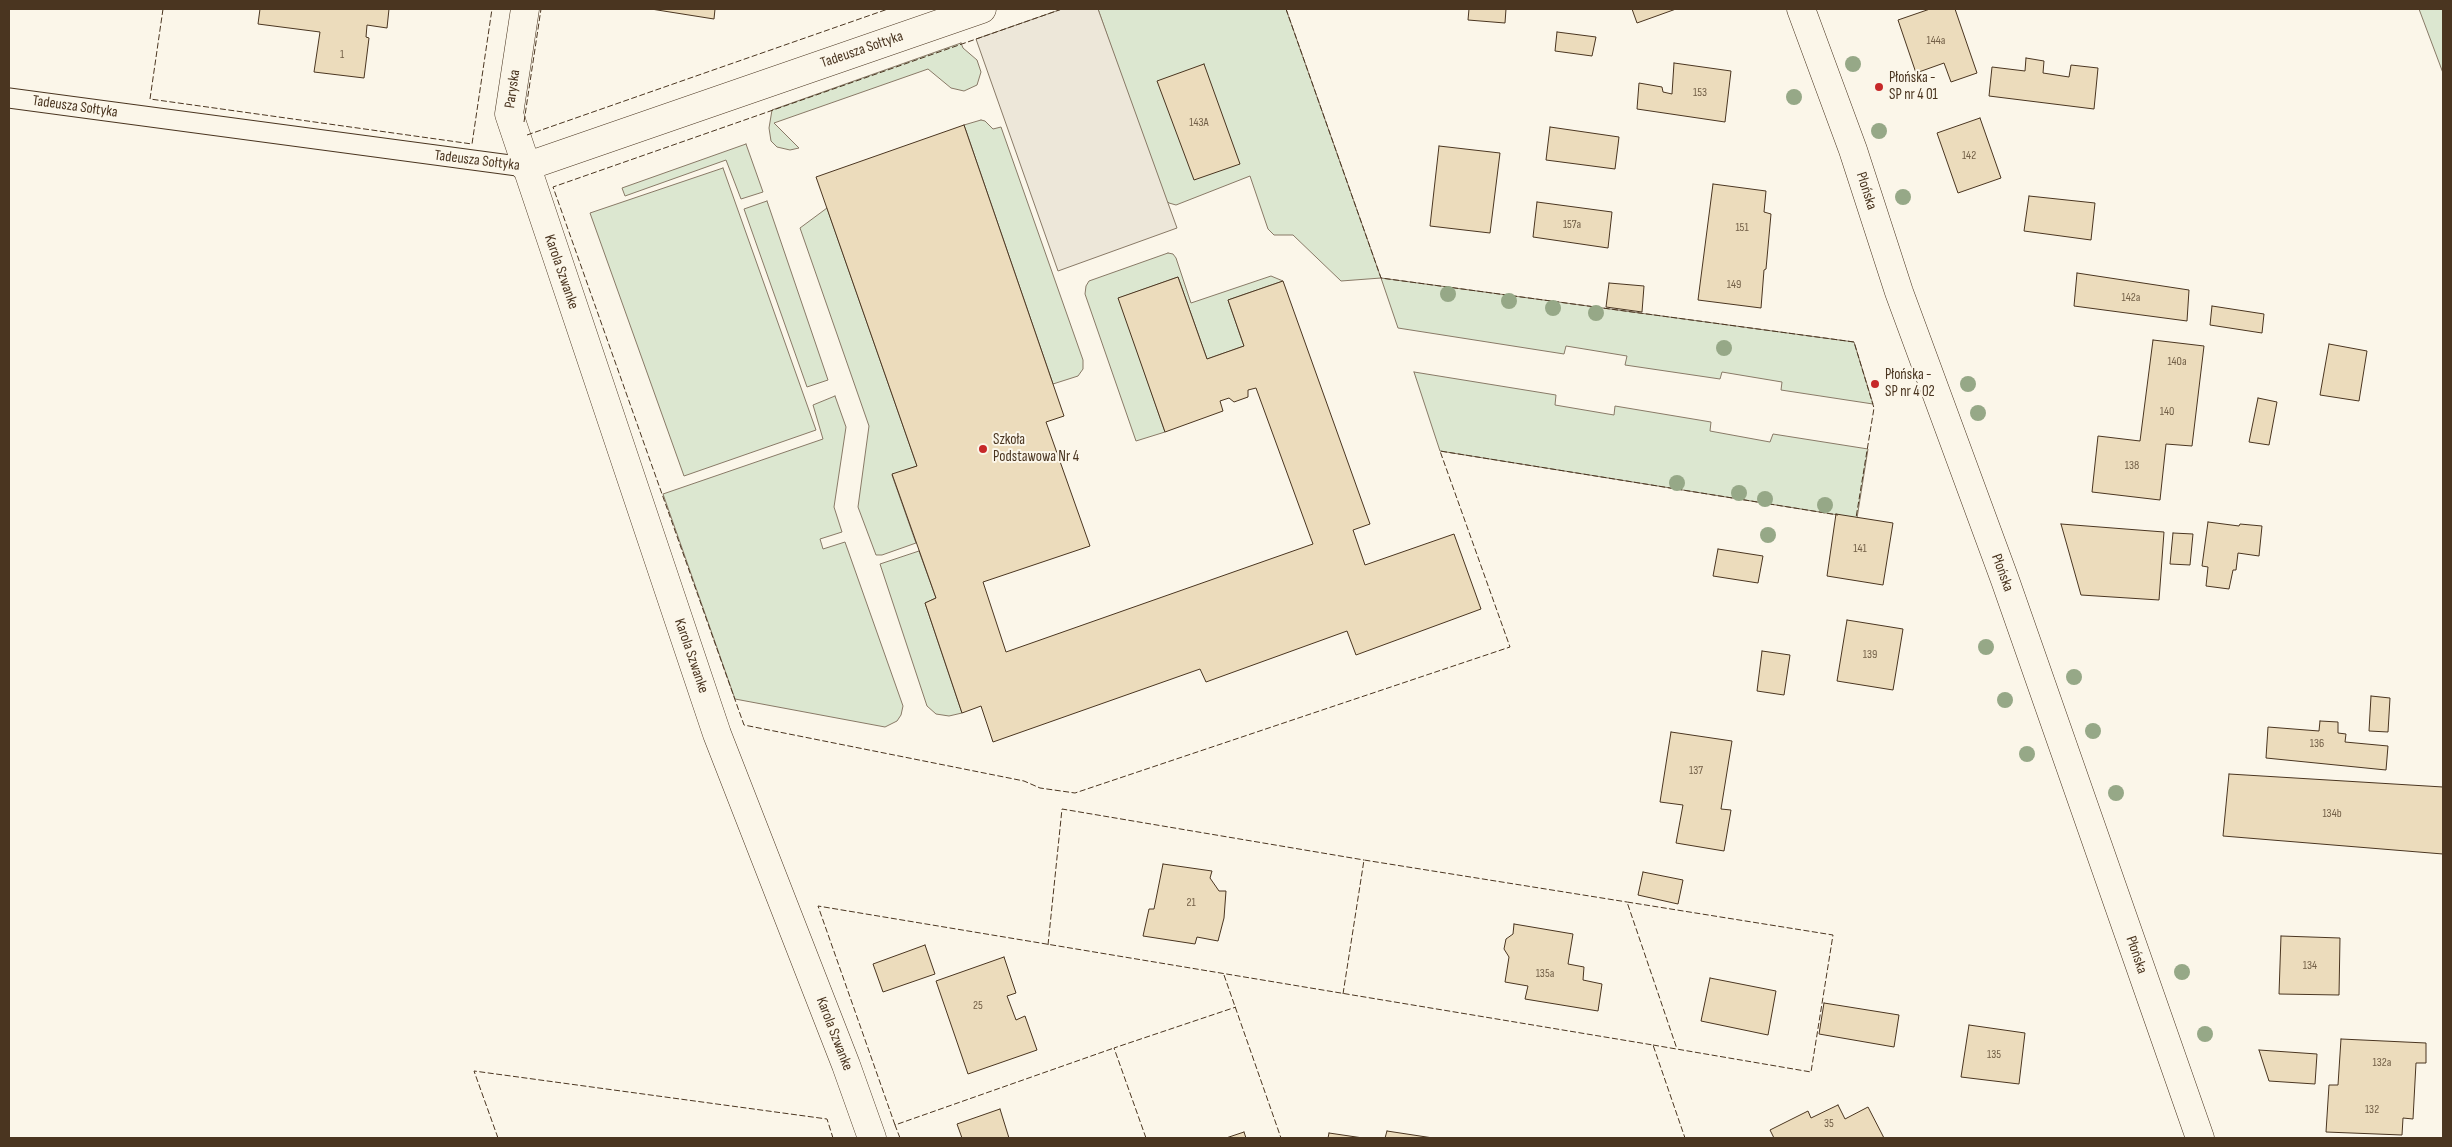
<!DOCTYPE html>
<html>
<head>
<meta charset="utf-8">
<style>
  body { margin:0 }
  #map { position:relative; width:2452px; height:1147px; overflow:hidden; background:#fbf6e9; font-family:"Sofia Sans Condensed",sans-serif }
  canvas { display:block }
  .frame { position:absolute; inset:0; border:10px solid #4a3520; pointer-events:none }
</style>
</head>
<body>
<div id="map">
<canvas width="2452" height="1147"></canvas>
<div class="frame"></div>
</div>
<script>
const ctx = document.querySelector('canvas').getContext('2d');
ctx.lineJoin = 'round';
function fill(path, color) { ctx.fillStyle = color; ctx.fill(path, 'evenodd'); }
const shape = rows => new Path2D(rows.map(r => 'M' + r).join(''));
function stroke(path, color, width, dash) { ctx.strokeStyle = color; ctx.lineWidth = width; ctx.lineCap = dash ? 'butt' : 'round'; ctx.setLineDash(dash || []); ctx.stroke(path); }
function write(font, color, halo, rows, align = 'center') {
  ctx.font = font + ' "Sofia Sans Condensed",sans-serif'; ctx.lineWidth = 4; ctx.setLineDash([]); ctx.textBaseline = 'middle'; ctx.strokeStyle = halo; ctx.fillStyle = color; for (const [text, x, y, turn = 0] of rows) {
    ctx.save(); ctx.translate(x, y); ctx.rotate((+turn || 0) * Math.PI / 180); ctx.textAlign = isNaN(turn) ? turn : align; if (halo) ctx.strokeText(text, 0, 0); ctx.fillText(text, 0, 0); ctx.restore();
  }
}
const green = shape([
  [1098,9,1286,9,1381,278,1854,342,1873,404,1781,390,1782,382,1722,372,1720,379,1625,365,1627,356,1566,346,1564,354,1398,328,1381,278,1341,281,1293,235,1274,235,1268,229,1250,176,1176,205,1169,203,1163,197,1098,9],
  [2419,9,2443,9,2443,73,2419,9],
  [961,43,963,48,977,60,981,72,977,85,964,91,951,88,928,69,774,123,799,148,790,150,777,147,771,141,769,128,772,110,961,43],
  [981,120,985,121,993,129,1001,127,1083,360,1083,369,1078,376,1053,384,964,125,981,120],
  [746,144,763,192,741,199,726,160,625,196,622,188,746,144],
  [723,168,816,430,684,476,590,213,723,168],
  [767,201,828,380,807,387,744,209,767,201],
  [827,208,917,466,892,475,916,543,882,555,876,555,858,507,869,426,800,228,827,208],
  [1168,253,1173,254,1176,258,1191,303,1271,276,1283,281,1228,300,1244,346,1207,359,1178,277,1119,298,1165,432,1136,441,1085,294,1086,286,1089,281,1168,253],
  [1414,372,1556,395,1555,405,1614,415,1615,406,1711,422,1710,431,1770,442,1773,434,1868,449,1857,518,1440,451,1414,372],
  [835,396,846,427,834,507,842,532,820,539,823,549,845,542,903,706,901,715,897,721,885,727,735,699,663,494,823,439,813,405,835,396],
  [919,551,936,598,925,603,962,713,949,716,936,714,927,706,880,564,919,551]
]);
fill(green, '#dce7d0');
stroke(green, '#887966', 1);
const parking = shape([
  [1062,9,1098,9,1177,228,1058,271,976,39,1062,9]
]);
fill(parking, '#ede7d9');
stroke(parking, '#887966', 1);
const building = shape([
  [260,9,389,9,387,28,367,25,366,37,369,38,364,78,314,72,320,32,258,24,260,9],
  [651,9,715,9,714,19,651,9],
  [1469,9,1506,9,1505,23,1468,20,1469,9],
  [1632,9,1676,9,1637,23,1632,9],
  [1930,9,1955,9,1977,73,1951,82,1944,63,1916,73,1898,20,1930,9],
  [1557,32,1596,37,1592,56,1555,51,1557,32],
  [2026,58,2044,61,2043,73,2069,77,2071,65,2098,68,2094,109,1989,96,1992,67,2025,71,2026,58],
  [1674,63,1731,71,1725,122,1637,109,1639,83,1662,87,1663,92,1672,94,1674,63],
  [1204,64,1240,164,1194,180,1157,81,1204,64],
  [1980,118,2001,178,1958,193,1937,133,1980,118],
  [964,125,1064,416,1046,422,1090,546,983,582,1006,652,1313,544,1256,388,1248,390,1248,397,1234,402,1229,398,1220,401,1223,411,1165,432,1118,298,1178,277,1207,359,1244,346,1228,300,1283,281,1370,524,1353,530,1365,565,1454,534,1481,609,1356,655,1347,631,1206,682,1200,669,993,742,981,706,962,713,925,603,936,598,892,474,917,466,816,177,964,125],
  [1550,127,1619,137,1615,169,1546,160,1550,127],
  [1439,146,1500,153,1490,233,1430,226,1439,146],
  [1713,184,1766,191,1764,212,1771,214,1766,269,1764,270,1761,308,1698,300,1713,184],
  [2029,196,2095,203,2091,240,2024,231,2029,196],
  [1537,202,1612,212,1608,248,1533,237,1537,202],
  [2077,273,2189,290,2187,321,2074,306,2077,273],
  [1609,283,1644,286,1642,312,1606,307,1609,283],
  [2212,306,2264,314,2262,333,2210,325,2212,306],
  [2153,340,2204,346,2192,446,2166,444,2160,500,2092,492,2098,436,2140,441,2153,340],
  [2329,344,2367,351,2359,401,2320,395,2329,344],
  [2258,398,2277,402,2269,445,2249,442,2258,398],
  [1836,514,1893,523,1883,585,1827,576,1836,514],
  [2208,522,2239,526,2240,524,2262,526,2259,556,2238,553,2236,570,2233,570,2229,589,2206,586,2208,567,2202,566,2208,522],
  [2061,524,2164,532,2159,600,2081,595,2061,524],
  [2173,533,2193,534,2190,565,2170,564,2173,533],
  [1718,549,1763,556,1758,583,1713,576,1718,549],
  [1847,620,1903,629,1893,690,1837,681,1847,620],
  [1762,651,1790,655,1784,695,1757,691,1762,651],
  [2371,696,2390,698,2388,732,2369,731,2371,696],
  [2320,721,2338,722,2338,733,2346,734,2345,742,2388,746,2386,770,2266,758,2268,727,2319,731,2320,721],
  [1671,732,1732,741,1721,809,1731,810,1724,851,1676,843,1683,805,1660,802,1671,732],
  [2229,774,2443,787,2443,854,2223,836,2229,774],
  [1163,864,1212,871,1210,878,1219,891,1226,891,1224,918,1218,941,1197,937,1195,944,1143,936,1149,909,1154,909,1163,864],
  [1643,872,1683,880,1678,904,1638,895,1643,872],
  [1514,924,1573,934,1568,964,1584,967,1583,980,1602,984,1598,1011,1525,999,1528,986,1505,982,1509,957,1504,949,1506,939,1513,934,1514,924],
  [2281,936,2340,938,2339,995,2279,994,2281,936],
  [925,945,935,974,883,992,873,964,925,945],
  [1004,957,1016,993,1007,996,1016,1020,1025,1016,1037,1050,968,1074,936,981,1004,957],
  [1710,978,1776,991,1768,1035,1701,1021,1710,978],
  [1824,1003,1899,1015,1894,1047,1819,1034,1824,1003],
  [1969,1025,2025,1033,2019,1084,1961,1077,1969,1025],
  [2341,1039,2426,1043,2426,1063,2416,1063,2413,1119,2403,1118,2402,1135,2326,1132,2329,1085,2338,1085,2341,1039],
  [2259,1050,2317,1054,2315,1084,2269,1081,2259,1050],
  [1838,1105,1845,1119,1868,1107,1884,1138,1774,1138,1770,1130,1808,1111,1811,1118,1838,1105],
  [1000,1109,1009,1138,962,1138,957,1124,1000,1109],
  [1387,1131,1433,1138,1385,1138,1387,1131],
  [1244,1132,1246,1138,1226,1138,1244,1132],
  [1329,1133,1363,1138,1328,1138,1329,1133]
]);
fill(building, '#ecdcbc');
stroke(building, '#4a3520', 1);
const service = shape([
  [9,98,525,167]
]);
const minor = shape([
  [525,9,509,114,717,734,846,1065,872,1138],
  [525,167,982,9]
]);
const primary = shape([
  [1801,9,1853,150,1899,292,2005,580,2200,1138]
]);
stroke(service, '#4a3520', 21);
stroke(minor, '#4a3520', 29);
stroke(primary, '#4a3520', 29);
stroke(service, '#fbf6e9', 19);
stroke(minor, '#fbf6e9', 28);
stroke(primary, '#fbf6e9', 28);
stroke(shape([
  [163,9,150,99,472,144,492,9],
  [1062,9,553,187,744,725,1024,781,1040,788,1075,793,1510,647,1440,451,1838,515],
  [1286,9,1381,278,1854,342,1874,408,1856,518],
  [524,122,541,9],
  [527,135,888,9],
  [1048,945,1062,809,1364,860],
  [1224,975,1281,1138],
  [1343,994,1364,860,1627,902],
  [1653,1045,1811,1072,1833,935,1627,902,1677,1049],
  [895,1125,818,906,1653,1045,1685,1138],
  [498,1138,474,1071,827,1119,833,1138],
  [900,1138,895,1125,1114,1048],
  [1146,1138,1114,1048,1236,1007]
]), '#4a3520', 1, [6, 2.5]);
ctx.fillStyle = '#96a887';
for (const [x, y] of [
  [1853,64],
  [1794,97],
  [1879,131],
  [1903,197],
  [1448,294],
  [1509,301],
  [1553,308],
  [1596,313],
  [1724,348],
  [1968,384],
  [1978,413],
  [1677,483],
  [1739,493],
  [1765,499],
  [1825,505],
  [1768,535],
  [1986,647],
  [2074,677],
  [2005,700],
  [2093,731],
  [2027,754],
  [2116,793],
  [2182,972],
  [2205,1034]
]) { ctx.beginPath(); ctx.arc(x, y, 8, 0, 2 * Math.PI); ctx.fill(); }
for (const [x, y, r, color] of [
  [1879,87,5,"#c62828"],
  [1875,384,5,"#c62828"],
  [983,449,5,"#c62828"]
]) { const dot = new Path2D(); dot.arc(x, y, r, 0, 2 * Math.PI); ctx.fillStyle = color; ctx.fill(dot); stroke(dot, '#fbf6e9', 2); }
write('12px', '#725f47', null, [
  ["144a",1936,41],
  ["1",342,55],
  ["153",1700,93],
  ["143A",1199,123],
  ["142",1969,156],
  ["157a",1572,225],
  ["151",1742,228],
  ["149",1734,285],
  ["142a",2131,298],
  ["140a",2177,362],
  ["140",2167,412],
  ["138",2132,466],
  ["141",1860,549],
  ["139",1870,655],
  ["136",2317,744],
  ["137",1696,771],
  ["134b",2332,814],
  ["21",1191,903],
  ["134",2310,966],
  ["135a",1545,974],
  ["25",978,1006],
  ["135",1994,1055],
  ["132a",2382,1063],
  ["132",2372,1110],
  ["35",1829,1124]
]);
write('15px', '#4a3520', '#fbf6e9', [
  ["Tadeusza Sołtyka",862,50,-19],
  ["Paryska",513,89,-82],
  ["Tadeusza Sołtyka",75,107,8],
  ["Tadeusza Sołtyka",477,161,7],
  ["Płońska",1866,191,72],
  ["Karola Szwanke",561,272,71],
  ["Płońska",2002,573,70],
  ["Karola Szwanke",691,656,71],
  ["Płońska",2136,955,71],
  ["Karola Szwanke",834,1034,69]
]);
write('15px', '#4a3520', '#fbf6e9', [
  ["Płońska -",1889,78],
  ["SP nr 4 01",1889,95],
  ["Płońska -",1885,375],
  ["SP nr 4 02",1885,392],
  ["Szkoła",993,440],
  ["Podstawowa Nr 4",993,457]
], 'left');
</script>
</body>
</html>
